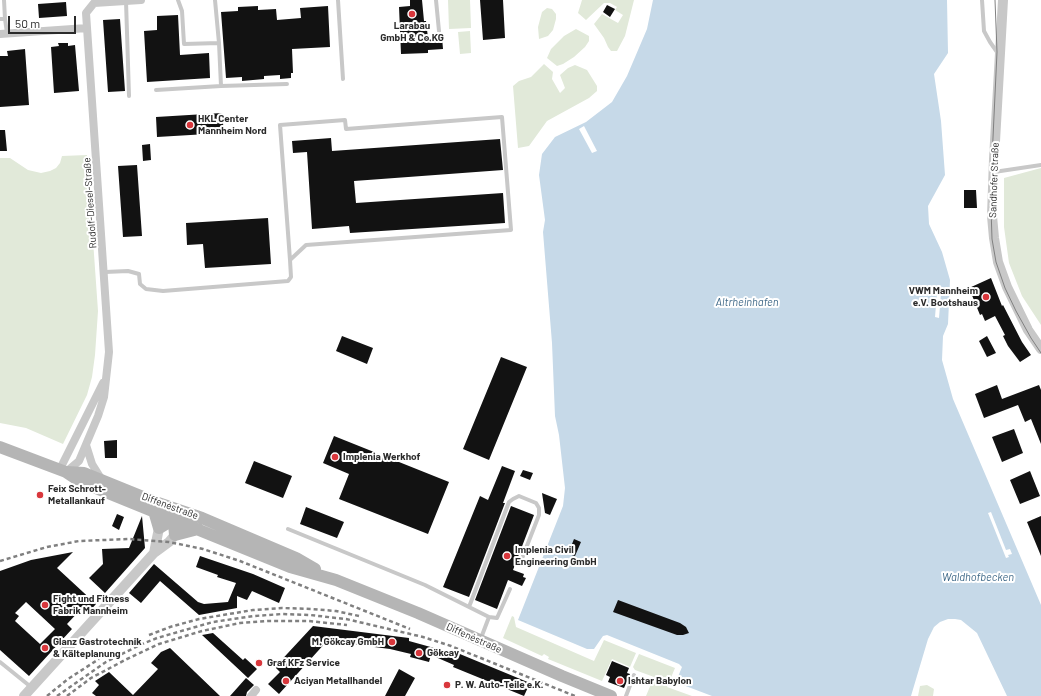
<!DOCTYPE html>
<html>
<head>
<meta charset="utf-8">
<style>
  body { margin:0 }
  #map { position:relative; width:1041px; height:696px; overflow:hidden; background:#fff; font-family:Barlow,sans-serif }
  canvas { display:block }
  .scale { position:absolute; left:8px; top:16px; width:68px; height:18px; box-sizing:border-box; border:2px solid #2b2b2b; border-top:0; padding-left:5px; font-size:12px; line-height:14px; white-space:nowrap; color:#2b2b2b; -webkit-text-stroke:3px #fff; paint-order:stroke }
</style>
</head>
<body>
<div id="map">
<canvas width="1041" height="696"></canvas>
<div class="scale">50 m</div>
</div>
<script>
const ctx = document.querySelector('canvas').getContext('2d');
ctx.lineJoin = 'round';
function fill(path, color) { ctx.fillStyle = color; ctx.fill(path, 'evenodd'); }
const shape = rows => new Path2D(rows.map(r => 'M' + r).join(''));
function stroke(path, color, width, dash) { ctx.strokeStyle = color; ctx.lineWidth = width; ctx.lineCap = dash ? 'butt' : 'round'; ctx.setLineDash(dash || []); ctx.stroke(path); }
function write(font, color, halo, rows, align = 'center') {
  ctx.font = font + ' Barlow,sans-serif'; ctx.lineWidth = 4; ctx.setLineDash([]); ctx.textBaseline = 'middle'; ctx.strokeStyle = halo; ctx.fillStyle = color; for (const [text, x, y, turn = 0] of rows) {
    ctx.save(); ctx.translate(x, y); ctx.rotate((+turn || 0) * Math.PI / 180); ctx.textAlign = isNaN(turn) ? turn : align; if (halo) ctx.strokeText(text, 0, 0); ctx.fillText(text, 0, 0); ctx.restore();
  }
}
fill(shape([
  [448,0,470,0,471,28,449,29],
  [582,0,634,0,625,36,617,51,611,51,608,47,604,38,594,24,602,14,618,23,623,15,615,10,617,7,610,3,604,3,586,20,578,13],
  [547,8,552,9,556,14,556,19,553,30,548,36,539,39,538,27,542,12],
  [576,29,589,36,589,41,585,47,574,57,563,64,557,66,547,58,551,49,564,36],
  [470,31,471,53,460,54,458,32],
  [544,64,553,72,552,79,560,93,565,88,560,75,568,68,575,65,587,70,597,86,597,91,589,98,547,121,529,146,518,148,513,86,519,81,531,77],
  [87,155,98,311,95,355,92,377,87,395,63,444,26,428,0,423,0,158,10,158,28,170,41,173,50,171,56,168,60,163,62,156],
  [1041,168,1041,325,1022,296,1009,263,1004,227,1004,178],
  [512,616,514,617,516,627,594,661,604,640,636,653,630,667,612,659,602,681,548,659,549,657,544,654,542,656,503,638],
  [639,654,675,668,667,687,692,696,646,696,654,677,635,670,633,667],
  [927,685,934,689,933,696,918,696,920,686]
]), '#e1e9d9');
fill(shape([
  [653,0,947,0,948,53,934,74,941,121,945,175,928,206,929,224,942,252,950,280,948,324,943,336,942,360,953,399,1041,605,1041,696,1007,696,977,633,961,620,955,619,948,619,940,622,934,627,928,639,911,696,712,696,683,685,677,679,682,667,679,664,607,635,603,636,594,649,587,649,518,620,563,506,565,488,559,435,555,416,552,343,543,232,545,220,539,175,542,154,555,137,586,122,612,102,627,76,647,29]
]), '#c6d9e8');
fill(shape([
  [584,126,597,151,592,153,579,129],
  [937,293,941,293,939,318,935,317],
  [991,512,1006,550,1010,549,1012,554,1008,555,1009,557,1006,558,988,513]
]), '#fff');
fill(shape([
  [410,0,422,0,424,21,426,21,428,38,442,37,443,49,428,50,428,53,401,54,399,7,410,6],
  [480,0,503,0,505,38,483,40],
  [66,2,67,16,39,18,38,4],
  [607,5,615,9,610,17,603,12],
  [258,6,258,10,276,9,277,20,301,18,300,8,328,6,330,47,292,49,293,73,291,73,291,78,280,79,280,75,264,76,264,79,242,81,242,77,226,78,221,12,238,11,238,7],
  [178,15,180,55,209,53,210,78,147,82,144,31,157,30,157,16],
  [120,19,125,91,108,92,103,20],
  [58,43,68,43,68,46,75,45,79,91,54,93,51,47,59,46],
  [25,49,29,105,0,107,0,56,8,56,7,51],
  [222,113,224,133,157,137,156,117],
  [0,130,5,130,7,151,0,151],
  [331,138,332,151,500,139,503,170,354,181,356,203,503,193,505,223,350,233,349,226,312,229,307,152,293,153,292,141],
  [150,144,151,160,143,161,142,145],
  [137,165,142,236,123,237,118,166],
  [964,190,976,190,977,208,964,208],
  [268,218,271,264,205,268,203,244,187,245,186,223],
  [991,278,1002,306,1003,305,1022,342,1031,355,1020,362,1008,346,1003,336,1005,335,995,316,985,321,982,314,980,315,969,288],
  [342,336,373,348,367,364,336,351],
  [987,336,996,353,987,357,979,341],
  [501,357,527,367,489,460,463,449],
  [997,385,1002,399,1039,385,1041,390,1041,444,1031,419,1025,422,1018,405,984,418,975,394],
  [1014,429,1023,453,1002,462,992,437],
  [334,436,449,482,428,534,339,499,349,474,323,463],
  [117,440,117,458,105,458,104,441],
  [254,461,292,476,283,498,245,483],
  [502,466,515,471,503,503,505,503,469,597,443,587,480,496,488,500],
  [523,470,533,473,530,480,520,476],
  [1030,471,1040,496,1020,504,1010,480],
  [542,493,557,499,550,515,545,513],
  [511,506,534,515,513,570,524,574,523,577,526,578,522,586,508,580,497,609,475,600],
  [306,507,344,522,337,538,300,524],
  [117,514,124,517,119,530,112,526],
  [142,516,145,548,105,593,89,578,103,564,102,549,129,548],
  [1041,516,1041,556,1027,522],
  [574,539,581,542,575,556,568,554],
  [73,552,57,568,96,604,88,613,82,608,67,624,72,629,29,676,0,650,0,571,31,560],
  [26,602,55,629,40,644,15,621,19,616,15,613],
  [200,556,253,574,285,588,279,603,252,591,247,600,237,596,237,608,199,615,160,581,141,603,129,593,154,564,198,602,204,604,228,602,236,583,217,577,218,575,196,567],
  [618,600,680,623,686,627,689,633,683,635,677,635,613,612],
  [313,626,409,638,409,641,445,651,454,654,455,652,530,683,524,696,453,667,454,665,431,655,429,662,410,657,411,654,390,649,327,641,279,694,268,684,280,672,275,667],
  [213,633,243,660,245,658,257,669,248,678,202,635],
  [170,648,220,696,96,696,92,693,99,685,95,681,109,672,133,695,158,669,151,663,161,652],
  [612,661,629,668,627,673,630,674,624,688,608,682,610,677,606,675],
  [399,669,415,678,405,696,385,696],
  [246,678,254,685,247,692,246,696,230,696]
]), '#121212');
stroke(shape([
  [4,0,5,19],
  [215,0,219,43],
  [338,0,343,79],
  [436,0,439,31],
  [982,0,984,31,990,42,997,52,999,52],
  [126,1,129,96],
  [0,19,5,19,7,33],
  [221,86,287,84],
  [156,90,221,86,219,43,184,44,182,11,178,0],
  [994,172,1041,165],
  [105,272,128,271,139,274,140,284,146,289,163,291,288,281,291,277,290,260,306,245,511,230,502,117,346,129,345,120,280,125,290,260],
  [288,529,425,585,489,617],
  [469,607,509,502,513,499,519,496,536,503,539,508,539,515,521,561],
  [481,638,489,617,497,618,510,589],
  [0,662,31,687],
  [626,696,634,675]
]), '#c8c8c8', 4);
stroke(shape([
  [0,34,87,28],
  [86,445,92,464,102,480],
  [60,469,103,383],
  [66,472,79,461,98,416,104,397,109,352,86,13,94,3,141,0],
  [251,696,256,690]
]), '#c8c8c8', 8);
stroke(shape([
  [1003,0,994,159,992,216,994,238,998,262,1007,287,1028,330,1041,349],
  [154,553,159,528],
  [24,696,154,553,169,542,175,535]
]), '#c8c8c8', 10);
stroke(shape([
  [0,447,66,472,81,482,290,567,336,580,418,613,562,676,611,696],
  [67,472,84,473,158,503,202,518,296,558,315,569],
  [154,511,159,528,179,516],
  [173,512,175,535,198,529]
]), '#b5b5b5', 12);
stroke(shape([
  [995,0,997,52,992,159,991,208,992,239,996,262,1005,288,1016,311,1031,338,1041,353]
]), '#808080', 1);
stroke(shape([
  [0,561,47,547,79,541,129,539,169,542,203,549,240,561,410,629],
  [149,635,170,627,199,619,253,610,282,608,311,609,336,611,359,616],
  [47,696,68,679,99,659],
  [57,696,106,662,140,645,157,638,213,622,254,616,282,614,310,615,346,619,423,637,451,646,575,696],
  [67,696,91,678,127,659,159,644,202,631,240,623,268,621,309,621,347,625]
]), '#808080', 2.5, [4, 3]);
for (const [x, y, r, color] of [
  [412,14,4,"#d9373c"],
  [190,125,4,"#d9373c"],
  [986,297,4,"#d9373c"],
  [335,457,4,"#d9373c"],
  [40,495,4,"#d9373c"],
  [507,556,4,"#d9373c"],
  [45,605,4,"#d9373c"],
  [392,642,4,"#d9373c"],
  [45,648,4,"#d9373c"],
  [419,653,4,"#d9373c"],
  [259,663,4,"#d9373c"],
  [286,681,4,"#d9373c"],
  [620,681,4,"#d9373c"],
  [447,685,4,"#d9373c"]
]) { const dot = new Path2D(); dot.arc(x, y, r, 0, 2 * Math.PI); ctx.fillStyle = color; ctx.fill(dot); stroke(dot, '#fff', 1.5); }
write('bold 10px', '#2b2b2b', '#fff', [
  ["Larabau",412,26,"center"],
  ["GmbH & Co.KG",412,38,"center"],
  ["HKL Center",198,119],
  ["Mannheim Nord",198,131],
  ["VWM Mannheim",978,291,"right"],
  ["e.V. Bootshaus",978,303,"right"],
  ["Implenia Werkhof",343,457],
  ["Feix Schrott-",48,489],
  ["Metallankauf",48,501],
  ["Implenia Civil",515,550],
  ["Engineering GmbH",515,562],
  ["Fight und Fitness",53,599],
  ["Fabrik Mannheim",53,611],
  ["Glanz Gastrotechnik",53,642],
  ["& Kälteplanung",53,654],
  ["M. Gökcay GmbH",384,642,"right"],
  ["Gökcay",427,653],
  ["Graf KFz Service",267,663],
  ["Aciyan Metallhandel",294,681],
  ["Ishtar Babylon",628,681],
  ["P. W. Auto-Teile e.K.",455,685]
], 'left');
write('10px', '#2b2b2b', '#fff', [
  ["Sandhofer Straße",994,180,-88],
  ["Rudolf-Diesel-Straße",90,203,-94],
  ["Diffenéstraße",170,506,20],
  ["Diffenéstraße",474,638,24]
]);
write('italic 11px', '#3f6988', '#fff', [
  ["Altrheinhafen",747,302],
  ["Waldhofbecken",978,577]
]);
</script>
</body>
</html>
